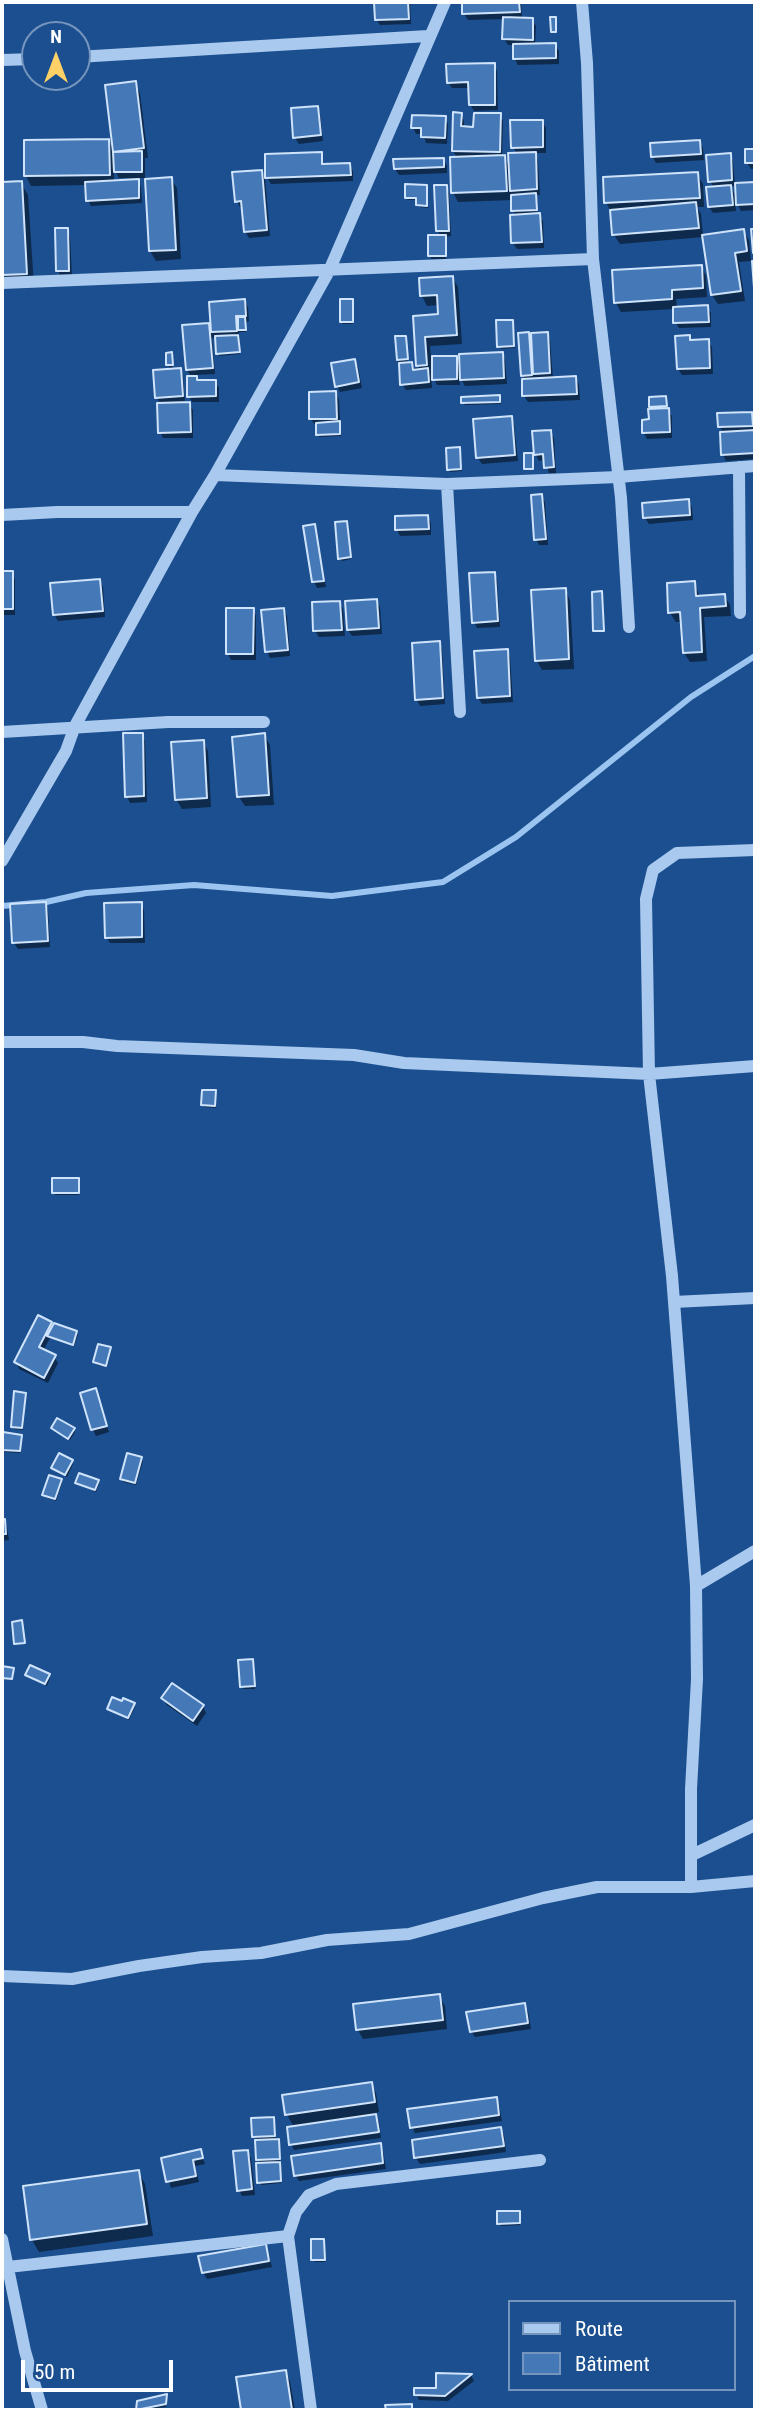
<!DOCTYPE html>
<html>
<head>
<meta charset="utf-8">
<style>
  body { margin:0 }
  #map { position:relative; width:757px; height:2412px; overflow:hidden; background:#1b4f8f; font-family:"Roboto Condensed",sans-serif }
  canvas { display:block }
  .frame { position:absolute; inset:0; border:4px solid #fff; pointer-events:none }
  .legend { position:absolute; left:508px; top:2300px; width:228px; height:91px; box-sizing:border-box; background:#1b4f8f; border:2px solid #7695bc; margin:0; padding:9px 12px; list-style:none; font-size:21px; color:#fff }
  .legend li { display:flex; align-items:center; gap:14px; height:35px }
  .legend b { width:35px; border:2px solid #7695bc }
  .north { position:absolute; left:21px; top:21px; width:70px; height:70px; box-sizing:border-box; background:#1b4f8f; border:2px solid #7695bc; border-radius:50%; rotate:0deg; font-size:19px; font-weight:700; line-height:28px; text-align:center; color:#fff }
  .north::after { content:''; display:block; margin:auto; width:24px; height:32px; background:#ffd166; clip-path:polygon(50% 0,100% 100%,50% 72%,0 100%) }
  .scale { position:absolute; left:21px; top:2360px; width:152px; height:32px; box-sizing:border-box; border:4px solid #fff; border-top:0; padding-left:9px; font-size:21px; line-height:24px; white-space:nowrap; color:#fff; -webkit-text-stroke:5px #1b4f8f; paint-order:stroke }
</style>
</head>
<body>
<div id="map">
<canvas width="757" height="2412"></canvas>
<div class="frame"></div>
<ul class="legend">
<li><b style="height:9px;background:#a9c9ee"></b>Route</li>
<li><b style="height:19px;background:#4478b7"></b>Bâtiment</li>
</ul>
<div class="north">N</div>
<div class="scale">50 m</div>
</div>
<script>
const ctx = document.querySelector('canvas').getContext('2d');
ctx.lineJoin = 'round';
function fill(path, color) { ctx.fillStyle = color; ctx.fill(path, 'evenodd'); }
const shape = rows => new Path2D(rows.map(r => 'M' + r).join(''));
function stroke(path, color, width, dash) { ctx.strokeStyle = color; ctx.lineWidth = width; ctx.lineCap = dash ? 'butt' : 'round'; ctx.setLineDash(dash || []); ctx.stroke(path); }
fill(shape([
  [376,2,410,2,411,24,380,25,376,19],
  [464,2,521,2,522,19,532,20,536,26,535,46,555,45,559,51,559,64,518,65,514,58,514,45,508,45,504,39,505,19,468,20,464,14],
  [494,65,497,71,498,110,474,111,470,104,470,88,452,88,448,82],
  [135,83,140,93,148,158,145,158,145,178,136,178,141,187,142,203,91,206,88,200,87,185,31,186,26,176,25,142,108,140,115,153,107,87],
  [114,169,119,178,136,178,136,181,114,182],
  [317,108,320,114,323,141,299,144,295,138],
  [461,114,464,121,464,128,475,129,500,115,503,121,502,157,511,168,517,154,513,147,542,121,546,128,546,153,535,153,538,160,540,195,535,195,537,215,543,221,544,248,517,249,513,243,516,216,513,211,513,200,458,202,453,192,458,159,453,151],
  [445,118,448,124,447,144,426,143,423,134,416,134,413,127],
  [699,142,703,148,704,160,656,163,652,156],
  [746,151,755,151,755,169,751,169,747,163],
  [321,154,324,165,349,165,353,171,353,181,271,184,267,177],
  [730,155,733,161,735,185,755,184,755,210,741,211,735,200,736,211,713,213,709,207,714,188,710,181],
  [730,186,737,186,737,198],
  [443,159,447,166,447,173,399,175,395,169],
  [261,172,265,178,270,236,249,238,245,231,243,207,240,207,237,201],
  [697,174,703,184,704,207,697,207,701,214,703,236,743,231,749,240,751,261,739,262,745,301,718,304,712,295,704,237,620,244,614,235,611,212,606,202],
  [171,179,177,188,181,259,156,261,150,251],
  [21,183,28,195,34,286,2,288,2,184],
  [446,186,449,193,451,236,445,237,446,259,431,259,430,237,441,237,438,231],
  [426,187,428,208,420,207,418,200,408,200,406,198],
  [67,229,70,236,72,277,61,277,58,271],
  [701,266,706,276,707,297,676,299,677,308,707,307,711,313,711,327,679,328,675,322,674,309,621,312,616,303],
  [452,277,458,287,462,344,430,346,431,358,456,357,461,367,502,353,505,360,507,384,465,386,459,376,460,385,437,385,431,374,432,388,406,390,402,384,398,360,405,338,408,364,411,363,415,371,421,371,418,366,415,317,440,316,439,305,427,306,422,296,421,280],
  [244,301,248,307,249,321,246,322,246,332,239,332,239,337,237,337,240,354,219,356,217,338,212,338,215,374,195,375,199,382,215,382,219,388,219,402,192,402,189,396,192,378,187,370,208,325,213,333,211,303],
  [352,301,353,324,343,324,341,322],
  [512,321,515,348,501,349,499,346],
  [528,334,533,343,547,334,550,340,553,379,575,378,579,384,580,400,528,402,524,396,526,381,523,376],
  [689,337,692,342,708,341,712,347,713,374,682,375,678,369],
  [171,354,173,370,180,370,183,376,185,404,189,404,193,410,193,438,163,438,160,432,161,404,157,398,171,370,168,365],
  [354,361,358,367,362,388,340,392,337,386],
  [335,393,339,399,341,436,319,437,317,425,315,425,311,419],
  [499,397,501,404,465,405,463,403],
  [666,400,667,410,672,416,672,438,647,439,644,433,651,421,653,410,651,406],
  [751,414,755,420,755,459,726,461,723,455,724,433,719,426],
  [511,418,514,424,518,461,482,464,478,458,475,421],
  [550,432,554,438,556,473,549,473,545,460,539,461,536,455],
  [459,449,462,471,450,472,449,469],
  [541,496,545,502,548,545,539,545,536,539],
  [688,501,692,507,693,520,649,524,645,518],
  [427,516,431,523,431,535,400,536,397,530],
  [346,523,351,559,342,561,340,558],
  [314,526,317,532,326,587,317,588,314,582],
  [2,573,12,573,15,579,15,615,2,615],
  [494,574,497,580,500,627,477,628,474,622],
  [99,581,103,587,105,617,58,621,54,614],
  [694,583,700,597,724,595,730,605,731,616,704,617,707,661,690,662,684,653,683,622,676,622,670,613,668,585],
  [565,590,570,600,574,669,542,670,537,661],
  [376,601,380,607,382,634,352,636,348,630,347,603],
  [339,602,343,609,345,636,319,637,315,631,314,604],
  [253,609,256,616,256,660,231,660,228,654],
  [283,609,287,616,290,656,270,658,267,651],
  [439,643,442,649,445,704,420,706,417,700],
  [507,651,510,657,513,702,482,704,478,698],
  [142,735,145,741,147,802,130,803,127,796],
  [264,735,270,745,274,805,245,806,239,797],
  [203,742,208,751,211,807,182,809,176,799],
  [45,903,48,910,50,947,18,949,14,943],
  [141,904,144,910,145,943,110,943,106,937],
  [215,1092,216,1108,204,1107,203,1105],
  [78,1179,79,1195,55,1195,54,1192],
  [51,1323,53,1328,76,1332,78,1335,74,1346,50,1338,43,1351,54,1357,58,1363,48,1383,19,1369,16,1362],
  [110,1348,111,1351,107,1367,97,1365,95,1362],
  [95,1390,109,1432,96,1436,93,1430],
  [25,1394,23,1430,14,1429,13,1427],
  [53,1428,73,1430,75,1432,70,1440],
  [21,1436,20,1453,4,1452,3,1449],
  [141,1459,143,1461,136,1485,123,1482,122,1479],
  [72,1461,73,1464,67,1477,53,1468],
  [61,1481,62,1483,56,1501,45,1497,44,1495],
  [97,1481,99,1484,96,1492,77,1483],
  [4,1520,7,1527,9,1540,2,1541,2,1521],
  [253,1664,255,1689,243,1689,242,1687],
  [27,1675,49,1676,50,1678,47,1686],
  [163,1699,203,1706,206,1713,197,1726,167,1705],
  [134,1704,135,1707,129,1720,109,1709],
  [439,1996,445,2006,447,2029,363,2039,358,2030],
  [524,2005,528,2011,531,2029,475,2037,471,2031],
  [371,2083,376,2093,379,2112,374,2113,379,2122,381,2138,294,2150,291,2144,294,2127,287,2115],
  [496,2099,499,2105,502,2121,415,2133,412,2127],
  [273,2119,276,2141,279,2144,280,2161,277,2161,280,2166,281,2183,261,2185,261,2165,258,2159,257,2139,254,2137],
  [500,2129,504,2135,506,2152,420,2164,416,2158,414,2141],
  [380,2145,383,2151,386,2169,299,2181,295,2175],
  [200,2151,205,2164,195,2166,199,2182,171,2188,163,2159],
  [247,2152,251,2158,255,2195,242,2196,239,2190],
  [138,2171,145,2184,153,2236,39,2252,32,2240],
  [519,2212,520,2225,501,2226,499,2223],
  [323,2241,325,2262,315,2262,313,2260],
  [266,2246,272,2267,207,2279,203,2272],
  [285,2371,290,2381,295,2410,243,2410,238,2378],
  [438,2374,471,2375,474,2381,448,2401,419,2400,416,2394,438,2390],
  [166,2396,166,2407,138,2410,139,2403]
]), '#0007');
stroke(shape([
  [2,906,46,902,86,893,194,885,332,896,443,882,516,837,691,697,755,656]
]), '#9cc4f0', 6);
const building = shape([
  [374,2,408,2,409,19,375,20,374,2],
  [462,2,519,2,520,12,462,14,462,2],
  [503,17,533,18,533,40,502,39,503,17],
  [550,17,556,17,556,32,551,32,550,17],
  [556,43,556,58,513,59,513,44,556,43],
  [495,63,495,105,469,105,468,82,447,83,446,64,495,63],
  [136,81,144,148,113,152,105,85,136,81],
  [318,106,321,135,293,138,291,108,318,106],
  [453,112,462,113,461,126,473,127,474,113,501,113,500,152,452,151,453,112],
  [412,115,446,116,445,138,421,137,421,128,411,128,412,115],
  [510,120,543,120,543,147,511,148,510,120],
  [109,139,110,175,24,176,24,140,109,139],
  [700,140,701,154,651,157,650,143,700,140],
  [745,149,755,149,755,163,745,163,745,149],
  [142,151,142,172,114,172,113,152,142,151],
  [322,152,322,164,350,163,351,175,265,178,265,154,322,152],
  [536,152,537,189,510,191,508,153,536,152],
  [731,153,732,180,708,182,706,155,731,153],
  [505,155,507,191,451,193,450,157,505,155],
  [444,158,444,167,394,169,393,159,444,158],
  [262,170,267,230,244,232,241,201,235,202,232,172,262,170],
  [698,172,700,198,604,203,603,177,698,172],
  [172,177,176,250,149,251,145,179,172,177],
  [139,179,139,198,86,201,85,182,139,179],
  [22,181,27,274,2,275,2,182,22,181],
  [755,182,755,204,736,205,735,183,755,182],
  [405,184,427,185,427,206,416,205,416,198,405,198,405,184],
  [434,185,447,185,449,231,436,231,434,185],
  [731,185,733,205,708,207,706,187,731,185],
  [536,193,537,210,511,211,511,195,536,193],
  [696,202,699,228,612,235,610,210,696,202],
  [540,213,542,242,511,243,510,215,540,213],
  [55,228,68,228,69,271,56,271,55,228],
  [744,229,747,251,735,253,741,291,711,295,702,235,744,229],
  [751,229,755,229,755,253,753,253,751,229],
  [428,235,446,235,446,256,428,256,428,235],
  [752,261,755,261,755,288,754,288,752,261],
  [702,265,703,288,672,290,672,299,614,303,612,270,702,265],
  [453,276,457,335,425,337,427,365,416,366,413,316,438,314,437,295,420,296,419,278,453,276],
  [245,299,246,316,236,316,237,331,211,332,209,302,245,299],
  [340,299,353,299,353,322,340,322,340,299],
  [708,305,709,322,673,323,673,307,708,305],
  [238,317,245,317,246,330,238,330,238,317],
  [496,320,513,320,514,346,497,347,496,320],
  [209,323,213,368,186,370,182,325,209,323],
  [529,332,532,375,521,376,518,333,529,332],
  [548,332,550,373,533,374,531,333,548,332],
  [238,335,240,352,216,354,215,336,238,335],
  [690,335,690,340,709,339,710,368,677,369,675,336,690,335],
  [395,336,406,336,408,359,397,360,395,336],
  [172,352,173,365,166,365,166,353,172,352],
  [503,352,504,378,460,380,459,354,503,352],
  [432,356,457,356,457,379,432,380,432,356],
  [355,359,359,382,335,387,331,363,355,359],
  [412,362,413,370,428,368,429,382,400,385,399,363,412,362],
  [181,368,183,396,155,398,153,370,181,368],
  [187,376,197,376,197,380,216,380,216,396,187,397,187,376],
  [576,376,577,394,522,396,522,379,576,376],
  [336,391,337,419,309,419,309,392,336,391],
  [500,395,500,402,461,403,461,397,500,395],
  [666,396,667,406,649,407,649,397,666,396],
  [190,402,191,432,158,433,157,403,190,402],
  [669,408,670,432,642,433,642,420,649,419,648,409,669,408],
  [752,412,753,426,718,427,717,413,752,412],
  [512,416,515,455,476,458,473,419,512,416],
  [340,421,340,434,316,435,316,423,340,421],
  [551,430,554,467,544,468,543,454,534,455,532,431,551,430],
  [755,430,755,453,721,455,720,432,755,430],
  [460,447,461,469,447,470,446,448,460,447],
  [524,453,533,453,533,469,524,469,524,453],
  [542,494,546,539,534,540,531,495,542,494],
  [689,499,690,515,643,518,642,503,689,499],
  [428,515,429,529,395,530,395,516,428,515],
  [347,521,351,557,338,559,335,522,347,521],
  [315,524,324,581,312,582,303,526,315,524],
  [2,571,13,571,13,609,2,609,2,571],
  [495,572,498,621,472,623,469,573,495,572],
  [100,579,103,611,53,615,50,583,100,579],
  [695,581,696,596,725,594,726,606,700,608,702,652,683,653,680,612,668,613,667,583,695,581],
  [566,588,569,659,535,661,531,590,566,588],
  [602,591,604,631,593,631,592,592,602,591],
  [377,599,379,628,347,630,345,601,377,599],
  [340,601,342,630,313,631,312,602,340,601],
  [226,608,254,608,253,654,226,654,226,608],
  [284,608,288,650,265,652,261,610,284,608],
  [440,641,443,698,415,700,412,643,440,641],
  [508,649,510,696,477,698,474,651,508,649],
  [123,733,143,733,144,796,125,797,123,733],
  [265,733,269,795,237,797,232,737,265,733],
  [204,740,207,798,175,800,171,742,204,740],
  [46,902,48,941,12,943,10,904,46,902],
  [142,902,142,937,105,938,104,903,142,902],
  [202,1090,216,1090,215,1106,201,1105,202,1090],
  [52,1178,79,1178,79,1193,52,1193,52,1178],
  [38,1315,52,1322,39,1347,56,1355,44,1378,14,1362,38,1315],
  [54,1323,77,1331,73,1345,47,1336,54,1323],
  [98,1344,111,1347,106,1366,93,1362,98,1344],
  [96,1388,107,1426,91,1430,80,1393,96,1388],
  [14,1391,26,1393,22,1428,11,1427,14,1391],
  [57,1418,75,1428,68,1439,51,1428,57,1418],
  [3,1432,22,1435,20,1451,2,1450,3,1432],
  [59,1453,73,1460,65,1475,51,1468,59,1453],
  [127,1453,142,1457,135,1483,120,1479,127,1453],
  [79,1473,99,1480,95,1490,75,1483,79,1473],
  [49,1475,62,1479,55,1499,42,1495,49,1475],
  [2,1519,5,1519,6,1534,2,1534,2,1519],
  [22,1620,25,1643,14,1644,12,1622,22,1620],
  [253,1659,255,1686,240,1687,238,1660,253,1659],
  [30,1665,50,1674,45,1684,25,1675,30,1665],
  [2,1666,14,1668,12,1679,2,1678,2,1666],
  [172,1683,204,1705,193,1721,161,1698,172,1683],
  [112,1697,122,1701,123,1698,135,1703,128,1718,107,1709,112,1697],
  [440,1994,443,2020,356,2030,353,2004,440,1994],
  [525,2003,528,2023,470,2032,466,2012,525,2003],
  [372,2082,375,2102,285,2115,282,2095,372,2082],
  [497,2097,499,2115,410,2128,407,2109,497,2097],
  [376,2114,379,2132,289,2145,287,2127,376,2114],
  [274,2117,275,2136,252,2137,251,2118,274,2117],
  [501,2127,504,2146,414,2158,412,2140,501,2127],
  [279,2139,280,2159,256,2160,255,2140,279,2139],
  [381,2143,383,2163,294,2176,291,2156,381,2143],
  [201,2149,203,2158,193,2160,196,2176,166,2182,161,2158,201,2149],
  [248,2150,252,2189,237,2191,233,2151,248,2150],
  [280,2162,281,2181,257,2183,256,2163,280,2162],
  [139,2170,147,2224,30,2240,23,2186,139,2170],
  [497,2211,520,2211,520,2223,497,2224,497,2211],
  [311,2239,324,2239,325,2260,311,2260,311,2239],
  [266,2244,269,2261,202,2273,198,2256,266,2244],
  [286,2370,292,2410,241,2410,236,2377,286,2370],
  [436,2373,472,2374,445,2396,414,2395,414,2388,436,2388,436,2373],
  [167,2394,166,2404,136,2410,137,2401,167,2394],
  [412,2404,412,2410,386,2410,385,2405,412,2404]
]);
fill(building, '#4478b7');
stroke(building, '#cfe3fa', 2);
stroke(shape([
  [582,2,587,63,593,259,621,498,629,627],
  [77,57,428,36],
  [2,60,35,59],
  [2,283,593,259],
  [739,467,740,613],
  [215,475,447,484,618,477,755,466],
  [447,484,460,712],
  [2,515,57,512,192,512],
  [2,732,168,722,264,722],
  [2,861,66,751,75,726,192,512,215,475,329,271,445,2],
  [2,1042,83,1042,117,1046,354,1055,404,1063,649,1074,755,1066],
  [674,1302,755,1298],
  [696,1586,755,1551],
  [692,1855,755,1825],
  [691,1887,691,1789,697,1679,696,1586,672,1276,649,1074,646,899,653,870,677,853,755,850],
  [2,1976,72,1979,139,1966,202,1957,261,1953,327,1940,409,1934,543,1898,597,1887,691,1887,755,1881],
  [2,2239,25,2351,42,2410],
  [8,2267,288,2236],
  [311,2410,288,2236,296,2212,309,2195,336,2184,540,2160]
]), '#a9c9ee', 12);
</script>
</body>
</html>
